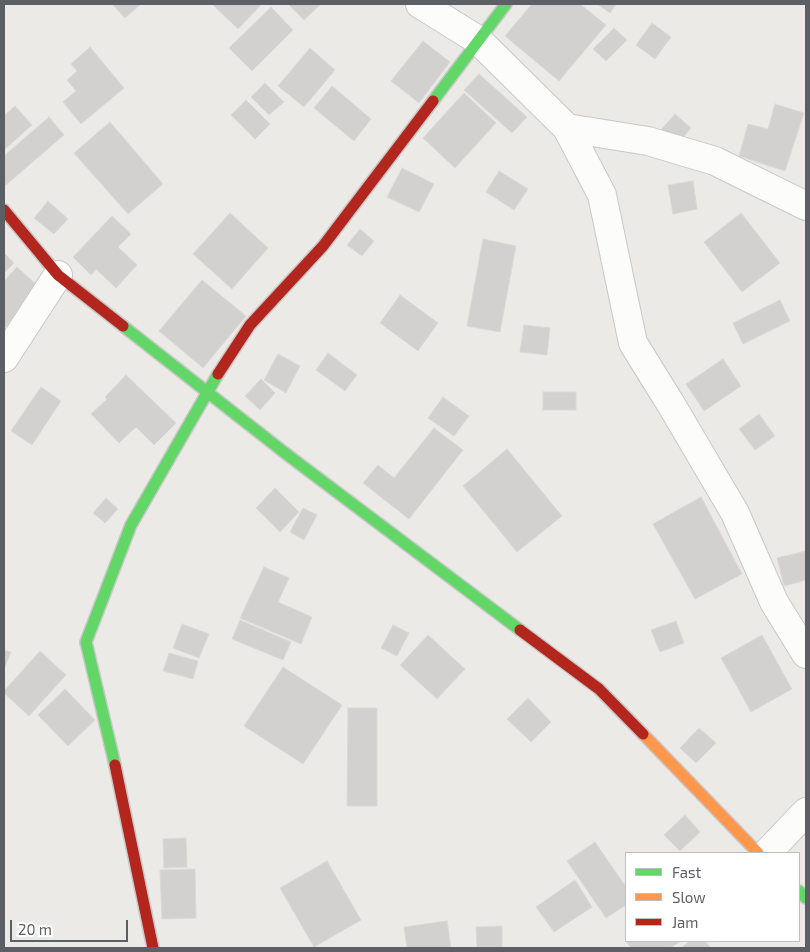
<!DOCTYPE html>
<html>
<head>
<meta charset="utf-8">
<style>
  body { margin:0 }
  #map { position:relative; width:810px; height:952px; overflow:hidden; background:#ebeae6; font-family:"Exo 2",sans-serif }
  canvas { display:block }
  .frame { position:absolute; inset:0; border:5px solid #5c5f63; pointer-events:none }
  .legend { position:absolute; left:625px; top:852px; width:175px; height:90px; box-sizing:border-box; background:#fff; border:1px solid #bebfc1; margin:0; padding:6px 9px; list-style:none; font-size:15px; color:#5c5f63 }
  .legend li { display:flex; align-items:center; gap:10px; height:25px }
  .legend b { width:25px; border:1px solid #bebfc1 }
  .scale { position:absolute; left:10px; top:920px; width:118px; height:22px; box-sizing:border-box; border:2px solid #5c5f63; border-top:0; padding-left:6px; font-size:15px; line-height:18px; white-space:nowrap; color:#5c5f63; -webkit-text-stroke:4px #fff; paint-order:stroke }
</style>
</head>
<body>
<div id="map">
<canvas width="810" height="952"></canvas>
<div class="frame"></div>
<ul class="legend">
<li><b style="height:6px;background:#63d668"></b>Fast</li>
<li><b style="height:6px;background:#ff974d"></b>Slow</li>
<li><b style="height:6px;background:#b3261e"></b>Jam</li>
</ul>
<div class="scale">20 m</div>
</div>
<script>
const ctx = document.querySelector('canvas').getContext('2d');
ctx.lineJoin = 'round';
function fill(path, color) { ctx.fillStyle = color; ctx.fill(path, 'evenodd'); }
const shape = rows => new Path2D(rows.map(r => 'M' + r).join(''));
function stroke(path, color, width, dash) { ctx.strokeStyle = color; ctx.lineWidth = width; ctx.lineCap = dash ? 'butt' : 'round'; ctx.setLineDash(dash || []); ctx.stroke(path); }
const building = shape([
  [112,4,141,4,125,18,112,4],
  [212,4,262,4,238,29,212,4],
  [288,4,321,4,304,20,288,4],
  [532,4,580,4,606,25,559,81,505,36,532,4],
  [597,4,616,4,610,13,597,4],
  [271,7,293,30,252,71,229,48,271,7],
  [652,23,671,37,655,59,636,45,652,23],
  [614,28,627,40,606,61,593,49,614,28],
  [423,41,450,62,419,103,391,81,423,41],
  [90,47,124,88,81,124,63,102,76,91,67,80,77,71,71,64,90,47],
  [310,48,335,70,304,107,278,86,310,48],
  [479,74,527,117,512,133,464,90,479,74],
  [265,83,284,102,269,115,251,97,265,83],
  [332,86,371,119,354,141,314,108,332,86],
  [464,93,496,123,455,168,423,138,464,93],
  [246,100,270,124,255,139,231,115,246,100],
  [775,104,804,113,785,171,739,156,748,124,768,129,775,104],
  [15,106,32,125,4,150,4,116,15,106],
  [675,114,691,128,676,146,660,131,675,114],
  [49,117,64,135,6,185,4,182,4,156,49,117],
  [110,122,163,184,128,214,74,153,110,122],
  [402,168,434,184,419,212,387,197,402,168],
  [499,171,528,189,514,210,486,192,499,171],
  [693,181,697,209,673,214,668,185,693,181],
  [48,201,68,219,54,234,34,218,48,201],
  [230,213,268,248,232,289,193,254,230,213],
  [741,213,780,263,742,292,704,242,741,213],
  [112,216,131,234,118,247,137,265,116,288,96,269,91,275,73,257,112,216],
  [360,229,374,241,362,256,347,245,360,229],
  [483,239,516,246,500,332,467,326,483,239],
  [4,253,14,263,4,273,4,253],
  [17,267,40,288,4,328,4,281,17,267],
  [202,280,246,316,203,368,159,331,202,280],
  [400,295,438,323,418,351,380,323,400,295],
  [780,300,790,321,743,344,733,323,780,300],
  [524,325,550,328,547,355,520,352,524,325],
  [328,353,357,375,345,391,316,370,328,353],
  [278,354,300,366,286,393,264,380,278,354],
  [723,359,741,386,704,411,686,384,723,359],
  [126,375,176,423,154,445,136,427,119,443,91,414,107,399,105,397,126,375],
  [261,379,275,393,260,410,245,396,261,379],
  [41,387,61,401,32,445,11,431,41,387],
  [543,392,576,392,576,410,543,410,543,392],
  [443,397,469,416,454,436,428,418,443,397],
  [759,414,775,436,755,450,739,429,759,414],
  [434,428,463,450,409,519,363,483,378,465,394,478,434,428],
  [507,449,562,516,517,552,463,486,507,449],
  [275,488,299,512,280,532,256,508,275,488],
  [701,497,742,574,695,599,653,524,701,497],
  [106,498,118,509,105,523,93,513,106,498],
  [303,508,317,515,304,540,290,532,303,508],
  [806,551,806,580,784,586,777,558,806,551],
  [264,567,289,578,278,602,312,617,301,644,240,618,264,567],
  [240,620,291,642,283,660,232,639,240,620],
  [676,621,684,643,660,652,651,630,676,621],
  [182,624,209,634,199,658,173,648,182,624],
  [393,625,409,633,397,656,381,648,393,625],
  [428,635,465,669,437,699,400,665,428,635],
  [762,635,792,689,751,712,721,658,762,635],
  [4,650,11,652,4,669,4,650],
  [40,651,66,675,29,716,4,693,4,691,40,651],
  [169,653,198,661,193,679,163,671,169,653],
  [283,667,342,705,303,764,244,726,283,667],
  [65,689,95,720,68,746,38,715,65,689],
  [528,698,551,722,531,742,507,719,528,698],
  [348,708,377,708,377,806,347,806,348,708],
  [699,728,716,743,696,763,680,748,699,728],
  [685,815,700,832,680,851,664,835,685,815],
  [186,838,187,867,164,868,163,839,186,838],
  [595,842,626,887,626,905,606,918,567,861,595,842],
  [327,861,361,920,314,947,280,888,327,861],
  [195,869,196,918,162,919,160,870,195,869],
  [575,880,592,907,554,932,536,907,575,880],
  [447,921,451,948,407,948,404,927,447,921],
  [502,926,502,947,477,947,476,927,502,926],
  [626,941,681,941,670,948,631,948,626,941],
  [690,941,705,941,711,948,681,948,690,941]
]);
fill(building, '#d2d1cf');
stroke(building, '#dad9d6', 1);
const street = shape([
  [420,4,478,40,567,128,648,141,715,161,806,206],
  [567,128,602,195,633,343,672,406,735,513,774,602,806,654],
  [4,358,58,275],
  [767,853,806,812]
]);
const fast = shape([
  [433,101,506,4],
  [123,326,285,453,520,630],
  [115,765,86,642,131,525,218,374],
  [799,891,806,898]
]);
const slow = shape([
  [643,734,758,853]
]);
const jam = shape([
  [4,210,58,275,123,326],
  [218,374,250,325,323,246,433,101],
  [520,630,599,689,643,734],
  [115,765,153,948]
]);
stroke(street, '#c8c8c8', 30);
stroke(fast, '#c8c8c8', 14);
stroke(slow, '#c8c8c8', 14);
stroke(jam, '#c8c8c8', 14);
stroke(street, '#fcfcfb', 28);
stroke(fast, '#63d668', 11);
stroke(slow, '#ff974d', 11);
stroke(jam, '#b3261e', 11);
</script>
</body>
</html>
